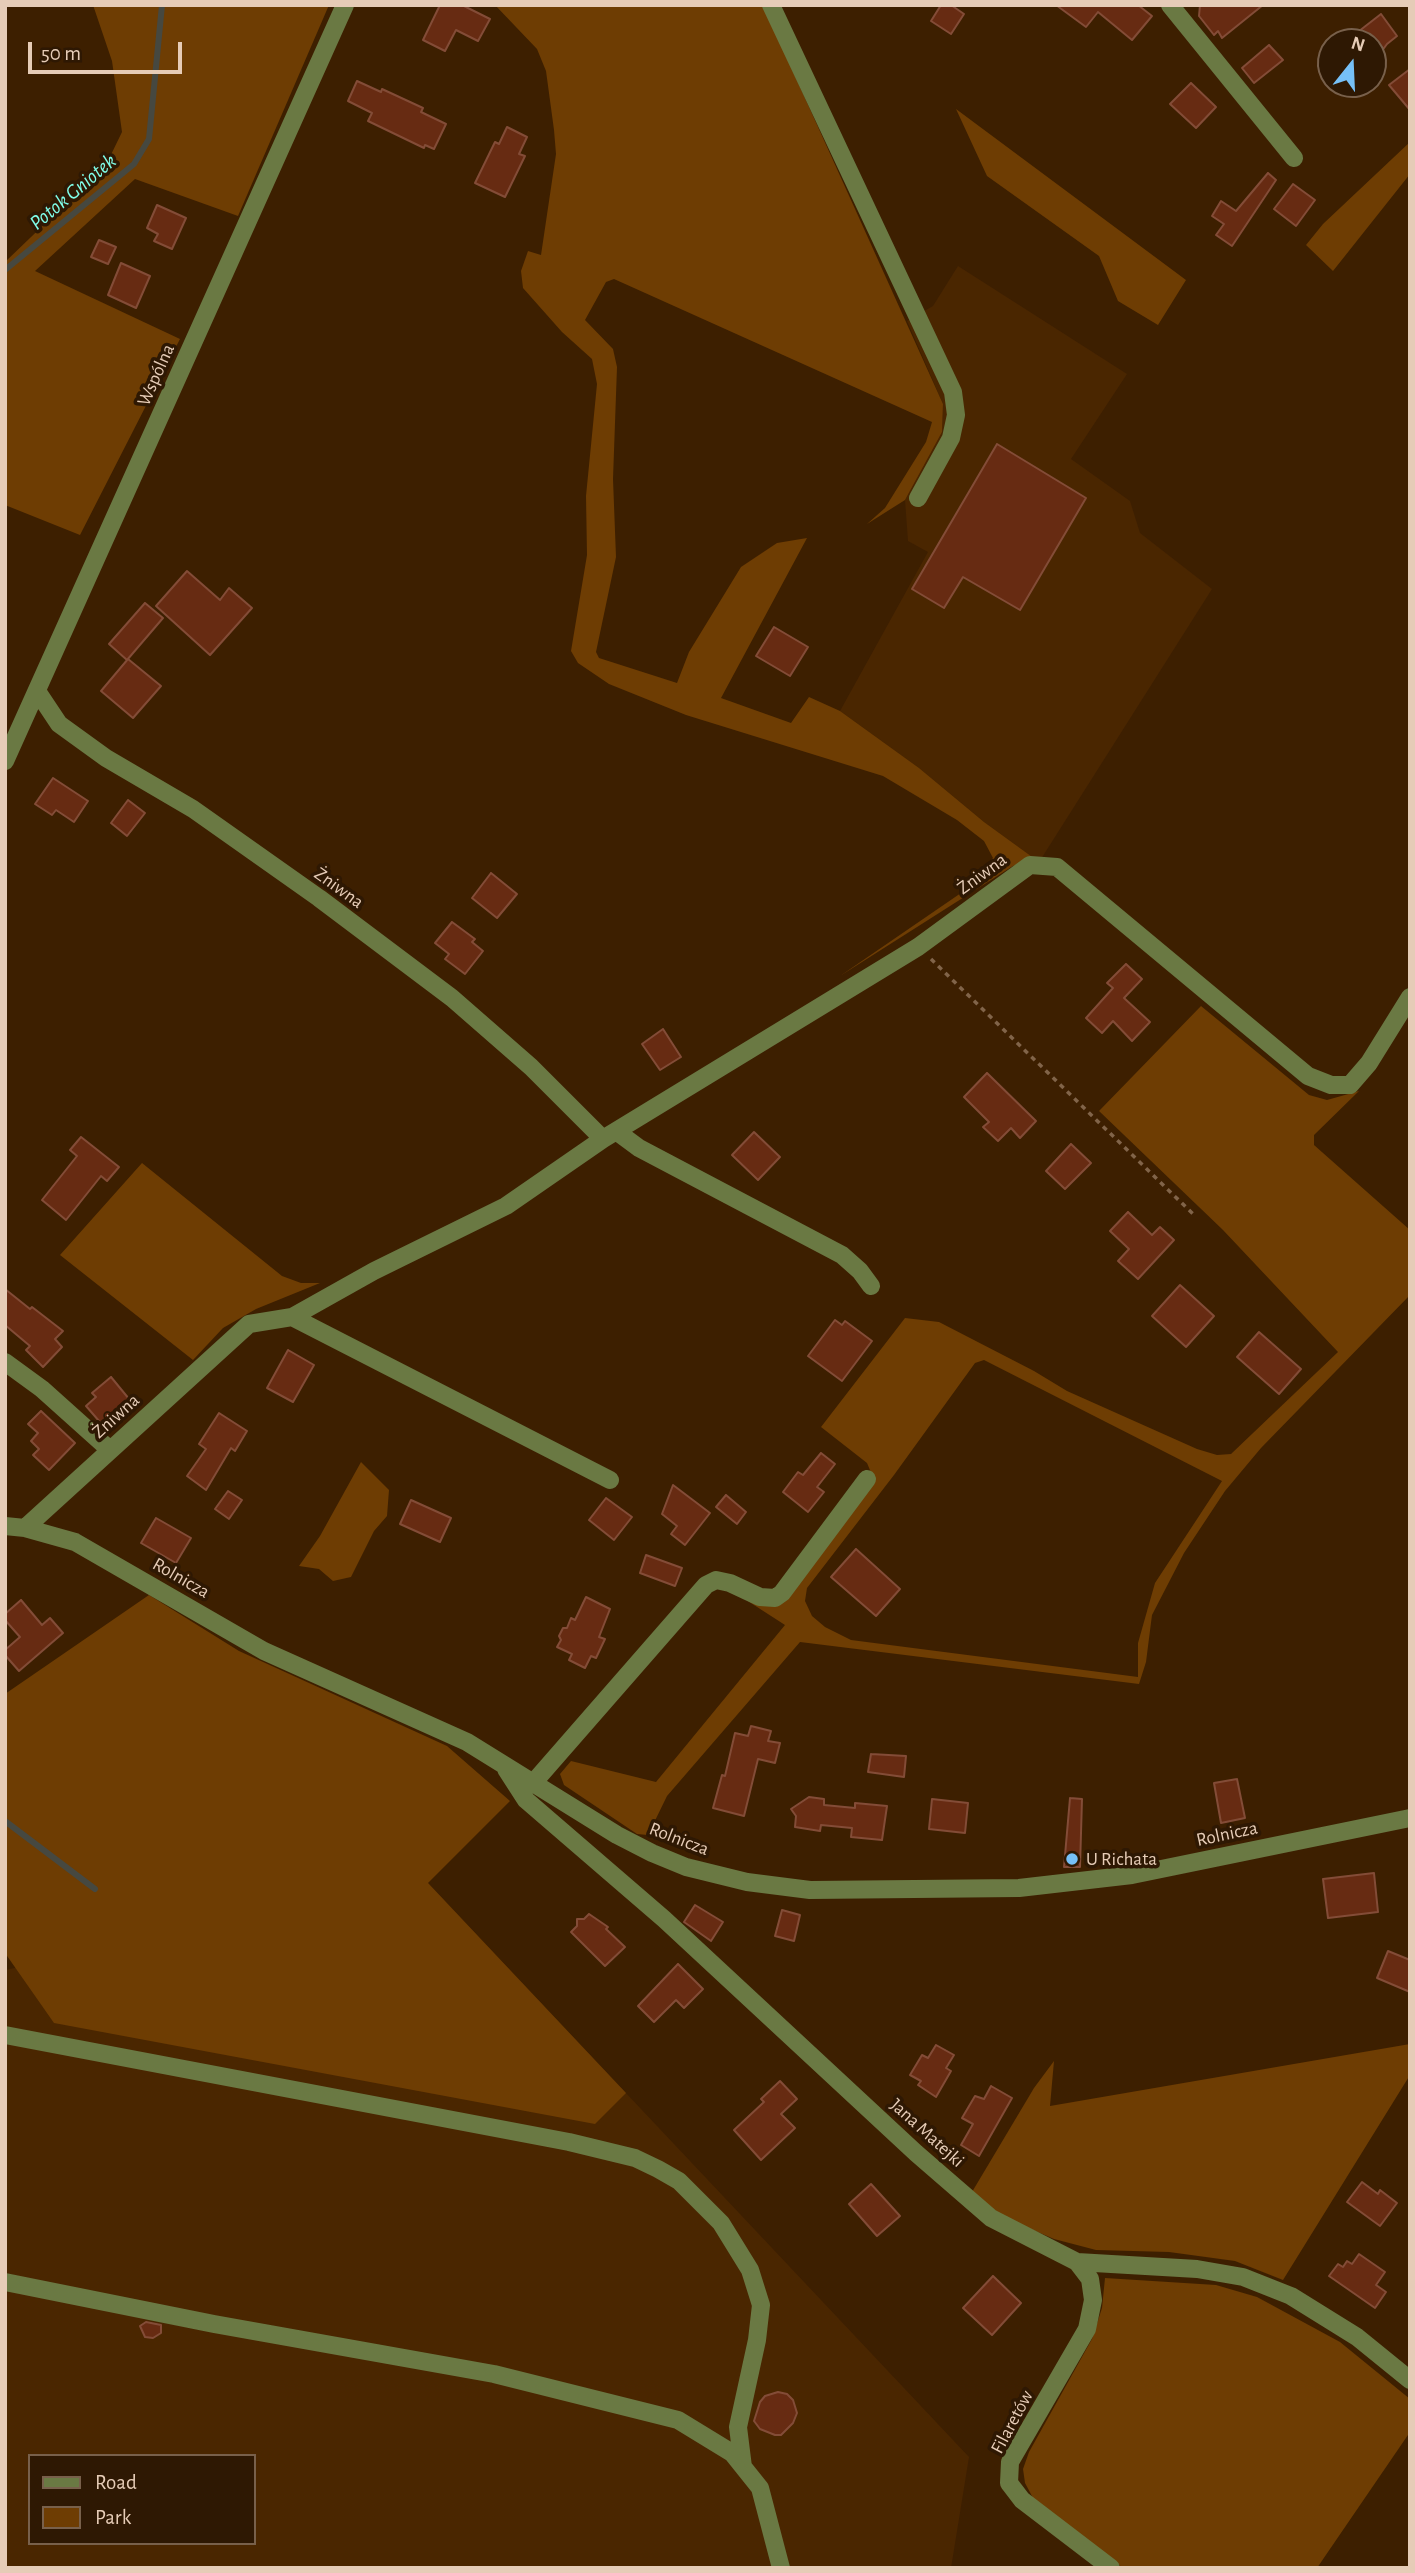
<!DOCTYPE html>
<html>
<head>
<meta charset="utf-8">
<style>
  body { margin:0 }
  #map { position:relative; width:1415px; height:2573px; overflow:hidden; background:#3d1f00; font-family:"Alegreya Sans",sans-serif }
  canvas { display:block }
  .frame { position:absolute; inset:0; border:7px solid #e6ccb7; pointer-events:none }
  .legend { position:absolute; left:28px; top:2454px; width:228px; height:91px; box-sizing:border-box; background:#2e1803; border:2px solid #78604b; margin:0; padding:9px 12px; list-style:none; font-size:21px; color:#e6ccb7 }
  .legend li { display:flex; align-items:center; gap:14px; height:35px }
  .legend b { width:35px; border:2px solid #78604b }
  .north { position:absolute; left:1317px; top:28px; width:70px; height:70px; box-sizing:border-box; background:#2e1803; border:2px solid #78604b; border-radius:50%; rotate:18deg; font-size:19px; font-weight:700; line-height:28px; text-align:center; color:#e6ccb7 }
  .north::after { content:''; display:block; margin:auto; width:24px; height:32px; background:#76c0f7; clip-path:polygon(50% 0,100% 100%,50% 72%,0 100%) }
  .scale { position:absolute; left:28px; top:42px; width:154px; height:32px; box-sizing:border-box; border:4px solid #e6ccb7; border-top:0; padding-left:9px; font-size:21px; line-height:24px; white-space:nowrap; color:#e6ccb7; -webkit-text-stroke:5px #2e1803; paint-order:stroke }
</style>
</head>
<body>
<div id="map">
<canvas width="1415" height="2573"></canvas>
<div class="frame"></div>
<ul class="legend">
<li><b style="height:9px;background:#6a7943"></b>Road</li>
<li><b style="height:19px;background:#6e3d03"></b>Park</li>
</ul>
<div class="north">N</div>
<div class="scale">50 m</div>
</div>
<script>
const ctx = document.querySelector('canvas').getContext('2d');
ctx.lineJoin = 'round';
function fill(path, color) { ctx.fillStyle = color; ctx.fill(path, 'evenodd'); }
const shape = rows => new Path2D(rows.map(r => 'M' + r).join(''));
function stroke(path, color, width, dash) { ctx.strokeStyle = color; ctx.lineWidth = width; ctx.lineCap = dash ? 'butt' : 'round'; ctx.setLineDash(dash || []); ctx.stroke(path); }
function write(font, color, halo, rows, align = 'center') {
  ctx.font = font + ' "Alegreya Sans",sans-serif'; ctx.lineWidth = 7; ctx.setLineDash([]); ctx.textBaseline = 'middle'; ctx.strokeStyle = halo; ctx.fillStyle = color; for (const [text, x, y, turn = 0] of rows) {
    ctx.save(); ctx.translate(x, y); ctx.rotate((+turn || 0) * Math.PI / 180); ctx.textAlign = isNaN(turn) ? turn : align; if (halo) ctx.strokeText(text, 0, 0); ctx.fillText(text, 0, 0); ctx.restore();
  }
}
fill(shape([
  [958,266,1127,374,1071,459,1130,501,1140,533,1212,589,1041,859,1035,859,984,822,919,768,840,711,928,552,908,541,905,500,942,432,943,404,907,321,933,306],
  [428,1883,969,2457,951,2568,5,2568,5,1970],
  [30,2456,254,2456,254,2543,30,2543]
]), '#4a2600');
fill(shape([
  [93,5,329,5,238,216,135,179,35,271,180,339,80,535,5,505,5,262,106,165,122,132,112,61],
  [495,5,763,5,943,404,942,432,905,500,867,524,885,508,926,442,932,422,614,279,606,282,585,320,613,349,617,367,613,479,616,557,596,652,599,658,677,683,689,652,741,567,777,543,807,538,721,698,791,723,809,697,840,711,919,768,984,822,1035,859,1013,866,840,976,961,893,993,858,984,841,957,820,883,776,686,715,609,684,578,663,571,651,587,555,586,496,597,384,592,359,562,332,523,288,521,271,528,251,541,255,556,154,554,130,546,71,537,49],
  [956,109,1186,280,1158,325,1118,301,1099,256,987,176],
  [1410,142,1410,174,1333,271,1306,245,1323,224],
  [1201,1006,1309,1095,1327,1100,1359,1091,1314,1135,1314,1145,1410,1230,1410,1295,1261,1448,1225,1491,1184,1553,1152,1615,1146,1662,1139,1684,800,1642,667,1796,648,1835,637,1834,564,1785,560,1774,571,1761,656,1782,785,1625,740,1596,770,1605,875,1482,867,1463,821,1427,905,1318,939,1322,1034,1371,1067,1391,1197,1449,1217,1455,1231,1454,1338,1352,1223,1230,1099,1111],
  [984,1360,1222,1481,1155,1583,1138,1643,1138,1677,851,1640,825,1627,812,1616,805,1601,807,1588,894,1475,975,1363],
  [142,1163,282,1276,301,1283,320,1283,256,1309,223,1328,193,1360,60,1255],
  [361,1462,389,1490,387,1516,374,1531,351,1577,333,1581,319,1569,299,1566,320,1536],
  [149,1595,239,1651,447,1746,510,1801,428,1883,626,2093,595,2124,54,2023,5,1953,5,1694],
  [1410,2044,1410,2075,1283,2280,1235,2261,1169,2252,1096,2250,1054,2239,1003,2217,972,2192,1034,2088,1054,2061,1050,2106],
  [1105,2278,1216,2285,1257,2297,1340,2342,1410,2399,1410,2432,1317,2568,1123,2568,1033,2498,1025,2483,1023,2469,1029,2452,1092,2339,1102,2308]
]), '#6e3d03');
stroke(shape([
  [5,270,134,164,149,139,162,5],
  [5,1821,95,1889]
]), '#464840', 6);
const building = shape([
  [440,5,462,5,490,19,478,41,456,30,445,51,423,40,440,5],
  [941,5,951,5,964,14,951,34,931,21,941,5],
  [1056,5,1138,5,1152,16,1132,40,1098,12,1086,27,1056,5],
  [1200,5,1263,5,1222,38,1218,31,1214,35,1199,16,1200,5],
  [1381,14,1397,36,1387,44,1373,63,1373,42,1345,42,1381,14],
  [1269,45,1283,60,1254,83,1242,68,1269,45],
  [1410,69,1410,110,1389,85,1410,69],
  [357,81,381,92,382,89,423,108,421,112,446,124,434,149,425,145,424,148,368,121,372,113,348,101,357,81],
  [1191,83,1216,107,1196,128,1170,104,1191,83],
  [507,127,527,137,519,154,525,156,505,197,475,183,495,142,499,144,507,127],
  [1268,173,1276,180,1232,246,1216,235,1224,224,1212,216,1221,201,1236,211,1268,173],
  [1293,184,1315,200,1296,226,1274,209,1293,184],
  [157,205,186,218,172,249,154,241,158,234,147,228,157,205],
  [99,240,116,247,108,264,91,257,99,240],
  [121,263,150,276,136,308,108,295,121,263],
  [997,444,1086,498,1020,610,963,577,944,608,912,589,997,444],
  [187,571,220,600,229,588,252,608,210,655,156,606,187,571],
  [145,603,163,618,127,660,109,644,145,603],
  [774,627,808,647,790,676,756,656,774,627],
  [128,659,161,686,133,718,101,691,128,659],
  [53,778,88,801,74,822,56,810,52,815,35,804,53,778],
  [128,800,145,813,127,836,111,823,128,800],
  [491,873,517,894,497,918,472,898,491,873],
  [452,922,475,939,472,942,483,951,465,974,445,959,449,954,435,943,452,922],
  [1126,964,1142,979,1124,998,1150,1022,1132,1041,1113,1021,1102,1033,1086,1018,1113,988,1107,983,1126,964],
  [663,1029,681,1057,660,1070,642,1044,663,1029],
  [987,1073,1036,1121,1020,1138,1011,1128,998,1141,983,1127,989,1122,964,1097,987,1073],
  [754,1132,780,1157,758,1180,732,1155,754,1132],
  [81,1137,119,1167,107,1181,101,1176,66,1220,42,1200,77,1156,70,1150,81,1137],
  [1071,1144,1091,1163,1065,1189,1046,1171,1071,1144],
  [1128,1212,1152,1235,1160,1227,1174,1240,1138,1279,1118,1261,1129,1249,1110,1231,1128,1212],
  [1180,1285,1214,1316,1186,1347,1152,1316,1180,1285],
  [5,1289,30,1309,32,1307,63,1331,55,1339,62,1347,43,1367,26,1350,30,1346,5,1325,5,1289],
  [835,1320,842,1325,845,1321,872,1341,842,1381,808,1356,835,1320],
  [1259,1332,1301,1369,1279,1394,1237,1357,1259,1332],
  [288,1350,314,1365,293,1402,267,1388,288,1350],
  [111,1377,134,1405,106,1429,86,1406,96,1397,92,1393,111,1377],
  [41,1411,75,1443,49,1470,33,1455,39,1449,31,1441,38,1433,28,1424,41,1411],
  [219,1413,247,1431,235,1451,231,1448,206,1490,187,1476,206,1449,199,1444,219,1413],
  [821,1453,835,1464,817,1487,824,1492,808,1512,783,1492,798,1472,803,1475,821,1453],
  [673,1485,710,1513,685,1545,671,1534,677,1526,662,1514,673,1485],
  [228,1491,242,1500,229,1519,215,1509,228,1491],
  [726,1495,746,1512,737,1524,716,1507,726,1495],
  [606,1498,632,1517,614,1540,589,1520,606,1498],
  [411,1500,451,1518,440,1542,400,1524,411,1500],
  [156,1518,191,1538,176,1563,141,1543,156,1518],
  [856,1549,900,1589,876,1616,831,1577,856,1549],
  [646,1555,682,1568,675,1586,640,1573,646,1555],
  [586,1597,610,1609,599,1637,605,1639,596,1658,591,1656,585,1668,569,1660,572,1654,557,1647,561,1640,559,1636,563,1628,567,1628,571,1618,575,1620,586,1597],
  [21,1600,42,1625,50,1618,63,1633,19,1671,5,1655,5,1650,20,1637,5,1620,5,1614,21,1600],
  [751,1726,771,1731,768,1741,780,1743,775,1763,758,1759,744,1816,713,1808,722,1775,725,1776,735,1733,748,1736,751,1726],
  [871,1754,906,1756,904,1777,868,1772,871,1754],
  [1237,1779,1245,1818,1221,1823,1214,1783,1237,1779],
  [809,1797,824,1799,824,1805,855,1808,855,1803,887,1806,882,1840,851,1837,852,1828,821,1825,820,1831,795,1827,796,1816,791,1809,809,1797],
  [1070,1798,1082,1799,1080,1867,1064,1867,1070,1798],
  [932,1799,968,1803,965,1833,929,1829,932,1799],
  [1374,1873,1378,1912,1328,1918,1323,1879,1374,1873],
  [695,1905,723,1922,711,1941,684,1922,695,1905],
  [782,1910,800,1915,794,1941,775,1936,782,1910],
  [589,1914,608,1927,606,1929,625,1947,605,1966,571,1932,577,1926,577,1919,584,1919,589,1914],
  [1388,1951,1410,1960,1410,1992,1377,1978,1388,1951],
  [678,1964,703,1989,684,2008,676,2000,654,2022,638,2006,678,1964],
  [936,2045,954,2055,946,2068,951,2071,936,2097,918,2085,921,2081,910,2075,922,2055,928,2058,936,2045],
  [780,2081,797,2099,781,2114,795,2128,761,2160,734,2130,764,2102,761,2099,780,2081],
  [991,2086,1012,2098,979,2156,961,2145,973,2124,962,2118,975,2096,984,2099,991,2086],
  [1362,2182,1378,2194,1380,2190,1397,2203,1380,2226,1347,2202,1362,2182],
  [871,2184,900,2216,877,2236,849,2204,871,2184],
  [1359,2254,1385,2272,1376,2285,1386,2292,1375,2308,1329,2276,1338,2264,1343,2267,1347,2261,1352,2264,1359,2254],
  [993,2276,1021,2303,992,2335,963,2308,993,2276],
  [146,2322,161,2325,161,2333,153,2338,145,2337,140,2326,146,2322],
  [778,2392,787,2394,793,2400,797,2413,793,2423,781,2435,775,2435,760,2429,754,2421,760,2402,765,2396,778,2392]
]);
fill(building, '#672b12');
stroke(building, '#834c37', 2);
stroke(shape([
  [931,959,1193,1214]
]), '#816449', 3.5, [5, 5]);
stroke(shape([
  [771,5,953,392,956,415,951,438,918,498],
  [1170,5,1294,158],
  [37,691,59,724,106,758,193,809,319,898,452,998,531,1067,603,1139],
  [5,761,345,5],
  [616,1131,639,1148,842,1255,860,1271,871,1286],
  [292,1317,610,1480],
  [5,1362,42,1389,110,1450],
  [5,1526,25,1528,75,1542,264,1651,467,1742,617,1835,652,1853,686,1867,747,1882,810,1890,1019,1888,1132,1875,1410,1818],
  [25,1528,249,1324,292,1317,374,1271,506,1206,603,1139,918,947,1030,865,1057,867,1308,1076,1331,1085,1350,1085,1369,1063,1410,997],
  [506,1769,526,1800,664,1919,916,2153,991,2218,1077,2262,1197,2269,1243,2277,1291,2296,1357,2337,1410,2380],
  [534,1782,706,1585,716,1580,730,1583,760,1597,775,1598,782,1593,867,1479],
  [5,2035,569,2142,635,2158,658,2169,679,2181,721,2223,750,2270,761,2305,757,2340,738,2427,743,2467],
  [1077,2262,1090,2279,1093,2300,1087,2329,1010,2462,1009,2483,1022,2500,1111,2568],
  [5,2282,214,2324,494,2374,678,2420,732,2453,760,2488,781,2568]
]), '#6a7943', 18);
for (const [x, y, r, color] of [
  [1072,1859,7,"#76c0f7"]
]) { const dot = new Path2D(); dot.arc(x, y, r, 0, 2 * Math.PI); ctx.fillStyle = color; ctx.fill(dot); stroke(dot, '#2e1803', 2.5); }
write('19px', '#e6ccb7', '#2e1803', [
  ["Wspólna",156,375,-66],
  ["Żniwna",982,874,-36],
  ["Żniwna",339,888,36],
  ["Żniwna",116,1416,-42],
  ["Rolnicza",181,1578,30],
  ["Rolnicza",1227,1834,-12],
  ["Rolnicza",679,1839,21],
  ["Jana Matejki",927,2133,42],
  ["Filaretów",1012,2422,-62]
]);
write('19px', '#e6ccb7', '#2e1803', [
  ["U Richata",1086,1859]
], 'left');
write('italic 21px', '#80feea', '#2e1803', [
  ["Potok Gniotek",73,192,-40]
]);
</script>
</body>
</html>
